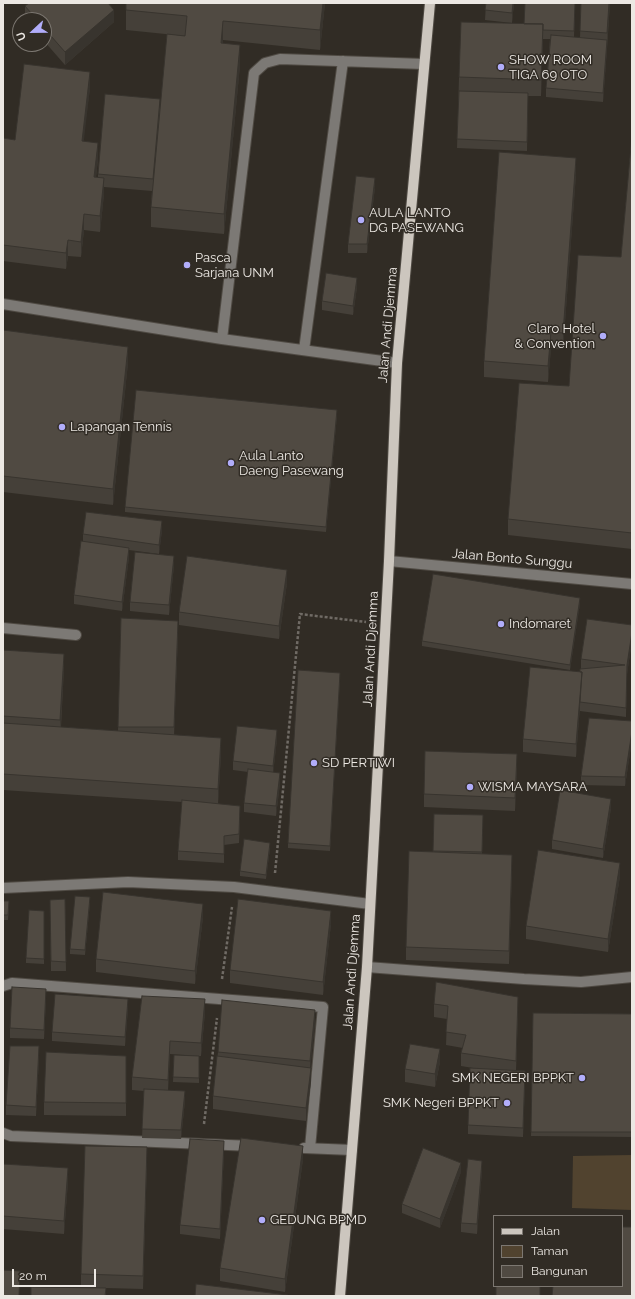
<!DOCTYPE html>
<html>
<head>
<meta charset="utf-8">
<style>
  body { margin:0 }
  #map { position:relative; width:635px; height:1299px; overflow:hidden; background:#312c25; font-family:Raleway,sans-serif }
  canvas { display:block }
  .frame { position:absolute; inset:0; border:4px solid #ece8e3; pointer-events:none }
  .legend { position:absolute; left:493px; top:1215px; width:130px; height:72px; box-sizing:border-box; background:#312c25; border:1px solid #7c7771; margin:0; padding:5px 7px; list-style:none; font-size:12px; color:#ece8e3 }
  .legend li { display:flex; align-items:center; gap:8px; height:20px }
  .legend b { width:20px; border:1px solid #7c7771 }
  .north { position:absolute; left:12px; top:12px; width:40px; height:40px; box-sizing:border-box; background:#312c25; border:1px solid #7c7771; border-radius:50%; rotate:248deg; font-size:11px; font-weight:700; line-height:16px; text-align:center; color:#ece8e3 }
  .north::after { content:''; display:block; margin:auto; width:14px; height:18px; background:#b1adfa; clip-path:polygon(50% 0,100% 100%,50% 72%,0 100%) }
  .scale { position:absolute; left:12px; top:1269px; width:84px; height:18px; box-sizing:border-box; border:2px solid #ece8e3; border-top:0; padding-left:5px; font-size:12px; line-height:14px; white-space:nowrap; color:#ece8e3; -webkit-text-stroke:3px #312c25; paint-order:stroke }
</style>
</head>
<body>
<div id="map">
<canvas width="635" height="1299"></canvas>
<div class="frame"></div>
<ul class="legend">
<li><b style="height:5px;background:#ccc6be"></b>Jalan</li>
<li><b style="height:11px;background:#51432f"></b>Taman</li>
<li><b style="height:11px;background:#504a42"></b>Bangunan</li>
</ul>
<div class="north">U</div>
<div class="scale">20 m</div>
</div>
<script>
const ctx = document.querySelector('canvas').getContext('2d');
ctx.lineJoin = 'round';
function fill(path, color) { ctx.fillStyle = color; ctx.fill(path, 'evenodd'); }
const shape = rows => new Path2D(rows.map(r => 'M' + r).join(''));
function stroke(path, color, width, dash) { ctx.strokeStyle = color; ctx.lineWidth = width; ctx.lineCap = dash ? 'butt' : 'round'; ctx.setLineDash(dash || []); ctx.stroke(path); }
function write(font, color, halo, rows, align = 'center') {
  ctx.font = font + ' Raleway,sans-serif'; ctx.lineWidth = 3; ctx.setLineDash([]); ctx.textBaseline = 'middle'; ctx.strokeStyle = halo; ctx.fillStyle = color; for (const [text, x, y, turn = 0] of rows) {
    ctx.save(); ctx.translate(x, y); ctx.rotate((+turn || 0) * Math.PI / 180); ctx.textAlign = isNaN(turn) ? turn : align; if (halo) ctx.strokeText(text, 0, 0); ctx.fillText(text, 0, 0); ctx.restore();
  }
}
fill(shape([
  [632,1155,632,1210,572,1208,573,1156]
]), '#51432f');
const minor = shape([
  [3,304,222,339,397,363],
  [222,339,254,73,265,63,280,59,424,64],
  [304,350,343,61],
  [389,561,632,584],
  [3,628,76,635],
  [3,888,128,882,234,887,370,904],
  [367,967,524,979,581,982,632,977],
  [3,986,12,983,323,1007,310,1148],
  [3,1133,11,1136,252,1146],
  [304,1148,352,1150]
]);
const major = shape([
  [340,1296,367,967,389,561,397,363,430,3]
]);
stroke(minor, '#4f4a43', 12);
stroke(major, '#4f4a43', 12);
stroke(shape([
  [275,873,300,614,366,622],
  [222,979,232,907],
  [204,1124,217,1018]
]), '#706b65', 2.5, [3, 2]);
stroke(minor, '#7c7975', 10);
stroke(major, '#ccc6be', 10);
fill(shape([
  [126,3,325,3,320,50,223,40,223,43,240,65,224,234,151,227,151,207,152,191,104,187,104,194,100,232,84,230,81,257,68,256,66,269,3,261,3,138,15,140,90,88,83,141,98,159,96,177,98,177,98,174,160,107,185,36,126,30],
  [486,3,514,3,512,23,485,20],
  [575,3,574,37,580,38,581,3,610,3,607,49,603,102,546,97,546,88,550,39,543,39,541,96,528,96,527,151,457,148,459,77,524,24],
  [25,6,114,22,65,65,44,41,44,20,26,20,25,19],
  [632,135,632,549,508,535,508,519,569,386,621,257],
  [576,174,563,349,551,348,548,382,484,377,484,361],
  [375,187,367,253,348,253,348,244],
  [357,287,353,315,322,310,322,301],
  [3,330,128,363,113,505,3,492],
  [337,415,326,532,125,512,125,507],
  [162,530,159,554,129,550,129,557,122,611,74,604,74,595,83,542,83,534],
  [174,565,169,615,130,611,130,602],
  [287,583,279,639,179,625,179,612],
  [580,603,570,670,422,646,422,641],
  [121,618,178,634,174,735,221,754,218,804,240,816,239,843,224,845,224,863,178,860,178,851,182,802,3,790,3,650,64,667,61,727,118,731],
  [632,625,632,641,627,674,626,717,580,711,580,706,576,757,523,752,523,739,580,672,581,669,581,659],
  [340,677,330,851,288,848,288,843],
  [632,721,632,740,625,786,581,785,581,776],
  [277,739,273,773,280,783,276,816,244,812,244,803,248,772,233,770,233,761],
  [517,767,515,811,424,807,424,794],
  [611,808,603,858,552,849,552,840],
  [483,815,482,854,512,868,509,964,406,960,406,947,433,851],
  [270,848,266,879,240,876,240,871],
  [620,876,608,952,526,939,526,926],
  [65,899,66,971,51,971,50,900],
  [3,901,9,906,8,920,3,920],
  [90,902,85,955,70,954,70,949],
  [44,911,44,964,26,963,26,958],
  [203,917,195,984,96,972,96,959],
  [331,924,323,995,230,983,230,970],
  [142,996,205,1012,201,1056,199,1056,199,1083,173,1082,174,1055,198,1056,170,1054,168,1090,185,1100,181,1139,142,1138,144,1091,132,1090,132,1077],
  [46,998,44,1039,10,1038,10,1028],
  [434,1004,518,1010,516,1070,525,1080,523,1137,468,1134,468,1125,479,1069,461,1066,461,1053,463,1048,446,1045,447,1019,434,1017],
  [128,1008,125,1046,52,1041,52,1032],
  [533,1013,632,1014,632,1137,531,1136],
  [315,1023,310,1068,311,1081,306,1121,213,1109,213,1096,218,1052],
  [39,1056,36,1116,6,1115,6,1105],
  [126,1056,126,1116,44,1115,44,1102],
  [440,1062,435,1087,405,1082,405,1069],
  [224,1150,220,1239,180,1234,180,1225],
  [303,1159,285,1292,220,1281,220,1268],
  [147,1160,143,1289,106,1288,106,1296,100,1288,81,1287,81,1274],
  [3,1164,68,1181,64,1234,3,1229],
  [482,1170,477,1234,461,1232,461,1223],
  [461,1172,440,1228,402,1213,402,1204]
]), '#454039');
fill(shape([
  [323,3,325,3,320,50,320,30],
  [513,3,514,3,512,23,512,13],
  [609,3,610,3,607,42,607,33],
  [114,10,114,22,65,65,65,52],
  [223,21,223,40,221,63,221,43],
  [543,24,543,40,541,96,541,80],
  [607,40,607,49,603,102,603,93],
  [240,45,240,65,224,234,224,214],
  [90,72,90,88,82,157,82,141],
  [98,143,98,159,94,193,94,177],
  [576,158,576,174,563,349,563,333],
  [104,178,104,194,100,232,100,216],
  [375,178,375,187,367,253,367,244],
  [84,214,84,230,81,257,81,242],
  [68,240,68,256,66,269,66,253],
  [357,278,357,287,353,315,353,306],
  [551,332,551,348,548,382,548,366],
  [128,347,128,363,113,505,113,489],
  [337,410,337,415,326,532,326,527],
  [162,521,162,530,159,554,159,545],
  [129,548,129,557,122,611,122,602],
  [174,556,174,565,169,615,169,605],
  [287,570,287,583,279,639,279,626],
  [580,598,580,603,570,670,570,665],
  [178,621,178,634,174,740,174,727],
  [632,632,632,641,627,674,626,717,627,665],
  [64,654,64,667,60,733,60,720],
  [582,672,580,706,576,757,576,744],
  [277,730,277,739,273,775,273,766],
  [632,731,632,740,625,786,625,777],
  [221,738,221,754,218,805,218,789],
  [517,754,517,767,515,811,515,798],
  [280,773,280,783,276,816,276,806],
  [611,799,611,808,603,858,603,849],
  [270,843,270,848,266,879,266,875],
  [512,855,512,868,509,964,509,951],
  [620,863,620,876,608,952,608,939],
  [90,897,90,902,85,955,85,950],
  [203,904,203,917,195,984,195,971],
  [331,911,331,924,323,995,323,982],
  [46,989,46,998,44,1039,44,1030],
  [518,997,518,1010,516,1074,516,1061],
  [128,999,128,1008,125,1046,125,1037],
  [205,999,205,1012,201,1056,201,1043],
  [315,1010,315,1023,310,1074,310,1061],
  [170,1041,170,1054,168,1093,168,1080],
  [39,1046,39,1056,36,1116,36,1107],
  [440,1049,440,1062,435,1087,435,1074],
  [311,1068,311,1081,306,1121,306,1108],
  [525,1071,525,1080,523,1137,523,1128],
  [185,1091,185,1100,181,1139,181,1130],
  [224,1141,224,1150,220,1239,220,1229],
  [303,1146,303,1159,285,1292,285,1279],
  [482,1161,482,1170,477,1234,477,1224],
  [461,1163,461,1172,440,1228,440,1219],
  [68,1168,68,1181,64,1234,64,1221],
  [20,1271,20,1284,19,1296]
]), '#38342e');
const building = shape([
  [29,3,108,3,114,10,65,52,44,28,44,20,37,20,25,6,29,3],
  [126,3,323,3,320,30,223,21,221,43,240,45,224,214,151,207,167,34,185,36,187,16,126,10,126,3],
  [486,3,513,3,512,13,485,10,486,3],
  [525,3,575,3,574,31,543,30,543,24,524,24,525,3],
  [581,3,609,3,607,33,580,31,581,3],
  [461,22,543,24,541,80,459,77,461,22],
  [551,35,607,40,603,93,546,88,551,35],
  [24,64,90,72,82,141,98,143,94,177,104,178,100,216,84,214,81,242,68,240,66,253,3,245,3,138,15,140,24,64],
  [459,91,528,93,527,142,457,139,459,91],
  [105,94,160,99,153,179,98,174,105,94],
  [632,135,632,533,508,519,519,383,569,386,578,255,621,257,632,135],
  [499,152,576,158,563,333,551,332,548,366,484,361,499,152],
  [356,176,375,178,367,244,348,244,356,176],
  [326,273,357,278,353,306,322,301,326,273],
  [3,330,128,347,113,489,3,476,3,330],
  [136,390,337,410,326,527,125,507,136,390],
  [86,512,162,521,159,545,83,534,86,512],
  [81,541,129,548,122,602,74,595,81,541],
  [135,552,174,556,169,605,130,602,135,552],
  [187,556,287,570,279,626,179,612,187,556],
  [433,574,580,598,570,665,422,641,433,574],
  [121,618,178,621,174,727,118,727,121,618],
  [587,619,632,625,632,632,627,665,626,708,580,702,582,672,580,672,580,669,625,665,581,659,587,619],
  [3,650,64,654,60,720,3,716,3,650],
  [530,667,582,672,576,744,523,739,530,667],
  [298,670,340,673,330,846,288,843,298,670],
  [589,718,632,721,632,731,625,777,581,776,589,718],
  [3,723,221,738,218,789,3,774,3,723],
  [237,726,277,730,273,766,233,761,237,726],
  [425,751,517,754,515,798,424,794,425,751],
  [248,769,280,773,276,806,244,803,248,769],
  [560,790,611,799,603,849,552,840,560,790],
  [182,800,240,806,239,834,224,836,224,854,178,851,182,800],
  [434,814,483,815,482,852,433,851,434,814],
  [244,839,270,843,266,875,240,871,244,839],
  [538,850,620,863,608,939,526,926,538,850],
  [409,851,512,855,509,951,406,947,409,851],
  [103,892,203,904,195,971,96,959,103,892],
  [75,896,90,897,85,950,70,949,75,896],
  [65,899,66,962,51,961,50,900,65,899],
  [238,899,331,911,323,982,230,970,238,899],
  [3,901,9,901,8,915,3,915,3,901],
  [29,910,44,911,44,959,26,958,29,910],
  [436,982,518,997,516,1061,461,1053,466,1035,446,1032,448,1006,434,1004,436,982],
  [12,987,46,989,44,1030,10,1028,12,987],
  [55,994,128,999,125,1037,52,1032,55,994],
  [142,996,205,999,201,1043,170,1041,168,1080,132,1077,142,996],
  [222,1000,315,1010,310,1061,218,1052,222,1000],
  [533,1013,632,1014,632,1132,531,1132,533,1013],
  [410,1044,440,1049,435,1074,405,1069,410,1044],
  [10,1046,39,1046,36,1107,6,1105,10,1046],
  [46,1052,126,1056,126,1103,44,1102,46,1052],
  [174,1055,199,1056,199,1078,173,1077,174,1055],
  [217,1056,311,1068,306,1108,213,1096,217,1056],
  [470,1068,525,1071,523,1128,468,1125,470,1068],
  [144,1089,185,1091,181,1130,142,1129,144,1089],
  [241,1138,303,1146,285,1279,220,1268,241,1138],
  [190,1139,224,1141,220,1229,180,1225,190,1139],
  [85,1146,147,1147,143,1276,81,1274,85,1146],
  [423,1148,461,1163,440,1219,402,1204,423,1148],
  [468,1159,482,1161,477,1224,461,1223,468,1159],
  [3,1164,68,1168,64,1221,3,1216,3,1164],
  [622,1227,632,1227,632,1296,552,1296,553,1286,622,1286,622,1227],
  [3,1270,20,1271,19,1296,3,1296,3,1270],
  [196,1284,288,1295,288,1296,195,1296,196,1284],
  [496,1286,540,1286,540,1296,496,1296,496,1286],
  [31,1287,106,1288,105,1296,31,1296,31,1287]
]);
fill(building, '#504a42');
stroke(building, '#38342e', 1);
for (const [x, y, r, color] of [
  [501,67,4,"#b1adfa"],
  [361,220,4,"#b1adfa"],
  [187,265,4,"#b1adfa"],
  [603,336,4,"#b1adfa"],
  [62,427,4,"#b1adfa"],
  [231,463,4,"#b1adfa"],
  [501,624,4,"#b1adfa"],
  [314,763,4,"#b1adfa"],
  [470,787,4,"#b1adfa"],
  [582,1078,4,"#b1adfa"],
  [507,1103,4,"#b1adfa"],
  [262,1220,4,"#b1adfa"]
]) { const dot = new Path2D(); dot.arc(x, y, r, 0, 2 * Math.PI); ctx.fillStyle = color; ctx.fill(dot); stroke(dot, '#312c25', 1.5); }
write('13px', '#ece8e3', '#312c25', [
  ["SHOW ROOM",509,60],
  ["TIGA 69 OTO",509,75],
  ["AULA LANTO",369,213],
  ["DG PASEWANG",369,228],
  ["Pasca",195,258],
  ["Sarjana UNM",195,273],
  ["Claro Hotel",595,329,"right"],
  ["& Convention",595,344,"right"],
  ["Lapangan Tennis",70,427],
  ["Aula Lanto",239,456],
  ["Daeng Pasewang",239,471],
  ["Indomaret",509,624],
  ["SD PERTIWI",322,763],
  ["WISMA MAYSARA",478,787],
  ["SMK NEGERI BPPKT",574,1078,"right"],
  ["SMK Negeri BPPKT",499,1103,"right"],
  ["GEDUNG BPMD",270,1220]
], 'left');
write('13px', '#ece8e3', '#312c25', [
  ["Jalan Andi Djemma",388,325,-85],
  ["Jalan Bonto Sunggu",512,559,5],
  ["Jalan Andi Djemma",371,649,-87],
  ["Jalan Andi Djemma",352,972,-86]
]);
</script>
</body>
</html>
